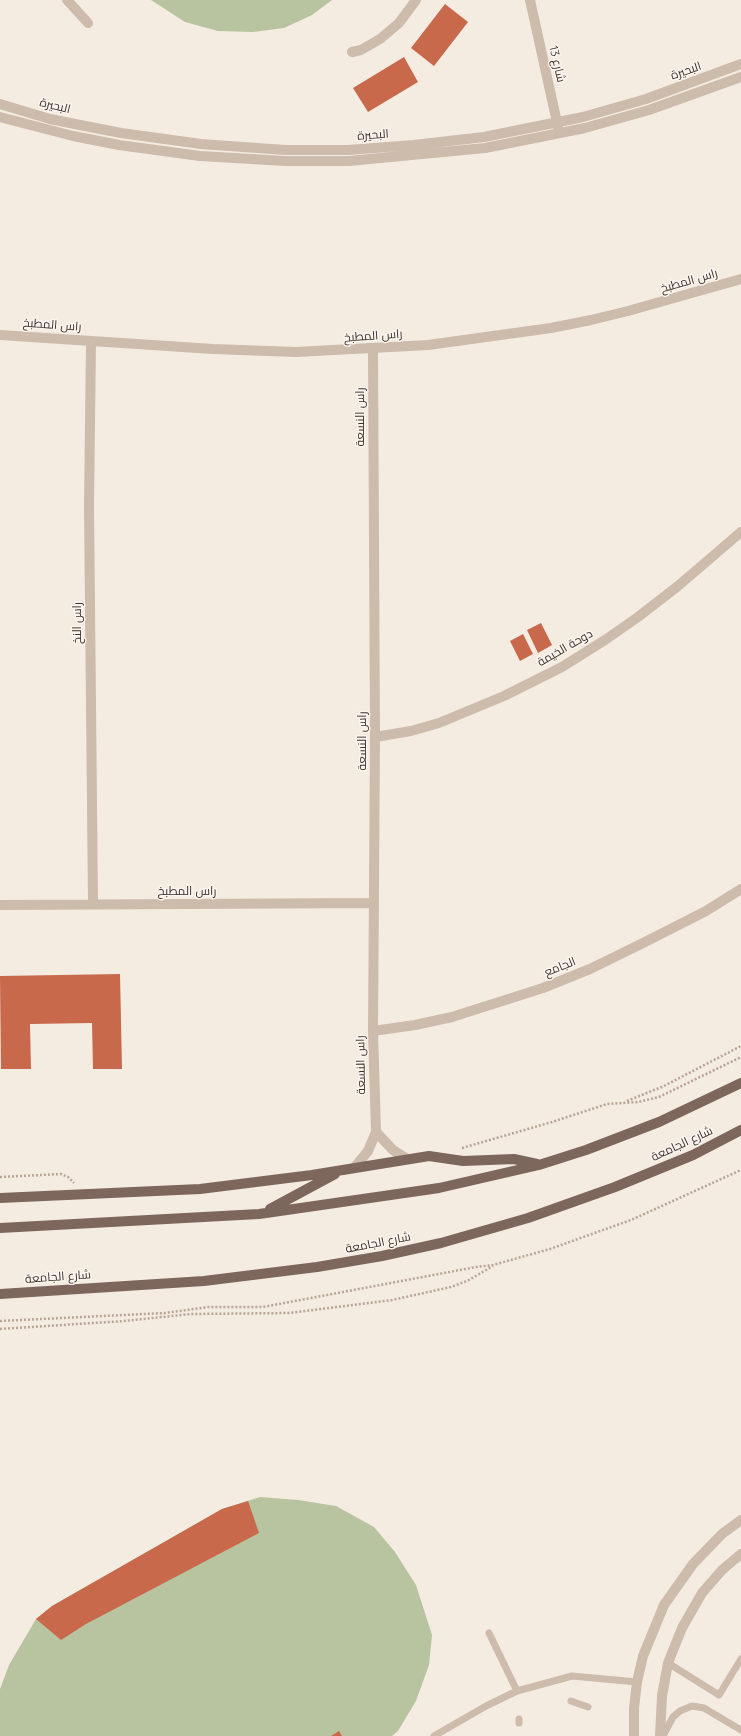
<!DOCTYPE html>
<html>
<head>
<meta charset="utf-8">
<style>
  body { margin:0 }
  canvas { display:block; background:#f4ebe1 }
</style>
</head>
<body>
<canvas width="741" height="1736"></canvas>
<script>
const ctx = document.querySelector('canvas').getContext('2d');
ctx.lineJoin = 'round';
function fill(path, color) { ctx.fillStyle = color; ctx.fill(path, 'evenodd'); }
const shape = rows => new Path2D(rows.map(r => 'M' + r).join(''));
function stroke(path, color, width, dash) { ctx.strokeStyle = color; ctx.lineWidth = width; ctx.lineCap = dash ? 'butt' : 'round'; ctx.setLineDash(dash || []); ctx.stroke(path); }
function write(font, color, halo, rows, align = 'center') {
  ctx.font = font + ' Quicksand,Cairo,sans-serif'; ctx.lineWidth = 3; ctx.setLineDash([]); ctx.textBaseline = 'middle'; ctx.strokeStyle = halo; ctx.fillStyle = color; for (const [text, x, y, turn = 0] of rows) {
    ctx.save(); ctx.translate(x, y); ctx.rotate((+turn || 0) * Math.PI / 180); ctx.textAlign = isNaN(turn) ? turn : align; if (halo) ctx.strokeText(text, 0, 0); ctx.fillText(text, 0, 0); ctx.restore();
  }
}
fill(shape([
  [151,0,332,0,312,15,284,28,253,32,218,31,185,22],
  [260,1497,298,1500,336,1506,374,1527,395,1552,416,1585,432,1635,429,1665,416,1701,398,1731,392,1736,0,1736,0,1689,9,1665,36,1619,52,1606,222,1509]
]), '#b8c4a0');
fill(shape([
  [445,4,468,22,434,66,411,48],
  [404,57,418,82,368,112,353,88],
  [541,623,552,645,538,653,527,630],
  [523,634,533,654,520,661,510,641],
  [120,974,122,1069,93,1069,92,1023,30,1024,31,1069,1,1069,0,976],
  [248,1501,259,1533,86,1624,61,1640,36,1619,52,1606,222,1509],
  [339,1731,342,1736,331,1736]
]), '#c8694b');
stroke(shape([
  [627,1101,664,1086,741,1046],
  [462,1148,552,1122,607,1104,638,1102,659,1097,741,1057],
  [0,1177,61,1174,68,1177,74,1183],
  [0,1321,165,1313,208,1307,263,1307,476,1267,493,1265,550,1249,631,1220,741,1170],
  [0,1329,124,1321,191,1314,290,1313,392,1300,451,1287,467,1281,493,1266]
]), '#b9a596', 2.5, [2, 2]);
stroke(shape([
  [489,1633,517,1691,572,1676,637,1682],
  [668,1663,719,1695,741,1659],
  [571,1701,588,1707],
  [519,1719,519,1723],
  [434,1736,486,1706,517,1691],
  [663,1736,673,1717,680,1711,692,1706,704,1708,741,1730]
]), '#cdbbac', 7);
stroke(shape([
  [67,0,88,23],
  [530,0,558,127],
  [352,52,361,50,380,39,399,23,416,0],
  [0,104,50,119,75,124,121,133,201,144,285,150,348,150,414,145,484,137,583,117,646,99,741,64],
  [0,117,73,136,119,145,200,156,285,161,349,161,485,148,585,128,649,110,741,77],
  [0,335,213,349,296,352,428,345,551,328,591,320,628,311,741,279],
  [91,341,89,506,93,904],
  [375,737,411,731,439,723,504,696,562,667,605,640,638,617,678,586,741,532],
  [0,905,374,903],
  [373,1031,415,1025,452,1017,543,988,590,969,645,942,706,911,741,889],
  [376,1132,393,1150,407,1159],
  [355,1167,368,1151,376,1132,373,1031,375,737,373,349],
  [634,1736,634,1708,637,1682,643,1656,664,1605,693,1564,722,1534,741,1520],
  [660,1736,662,1696,668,1663,682,1628,702,1593,722,1570,741,1554]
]), '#cdbbac', 10);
stroke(shape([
  [0,1198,200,1189,312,1175,429,1156,463,1161,514,1159,537,1164],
  [270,1209,335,1174],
  [0,1228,259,1214,439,1188,539,1165,586,1150,659,1122,741,1083],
  [0,1294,204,1281,317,1267,382,1256,441,1243,528,1218,615,1187,693,1155,741,1130]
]), '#7d675c', 10);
write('12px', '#3b302b', '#fbf5ee', [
  ["شارع 13",557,64,77],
  ["البحيرة",686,71,-19],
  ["البحيرة",55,106,14],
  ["البحيرة",373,135,-4],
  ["راس المطبخ",689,281,-16],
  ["راس المطبخ",52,325,4],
  ["راس المطبخ",373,336,-4],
  ["راس النسعة",360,417,-90],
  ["راس النخ",77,623,-90],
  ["دوحة الخيمة",565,648,-30],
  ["راس النسعة",362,741,-90],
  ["راس المطبخ",187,891],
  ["الجامع",560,967,-22],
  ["راس النسعة",361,1065,-91],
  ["شارع الجامعة",682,1144,-25],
  ["شارع الجامعة",378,1243,-11],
  ["شارع الجامعة",58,1277,-4]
]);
</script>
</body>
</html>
